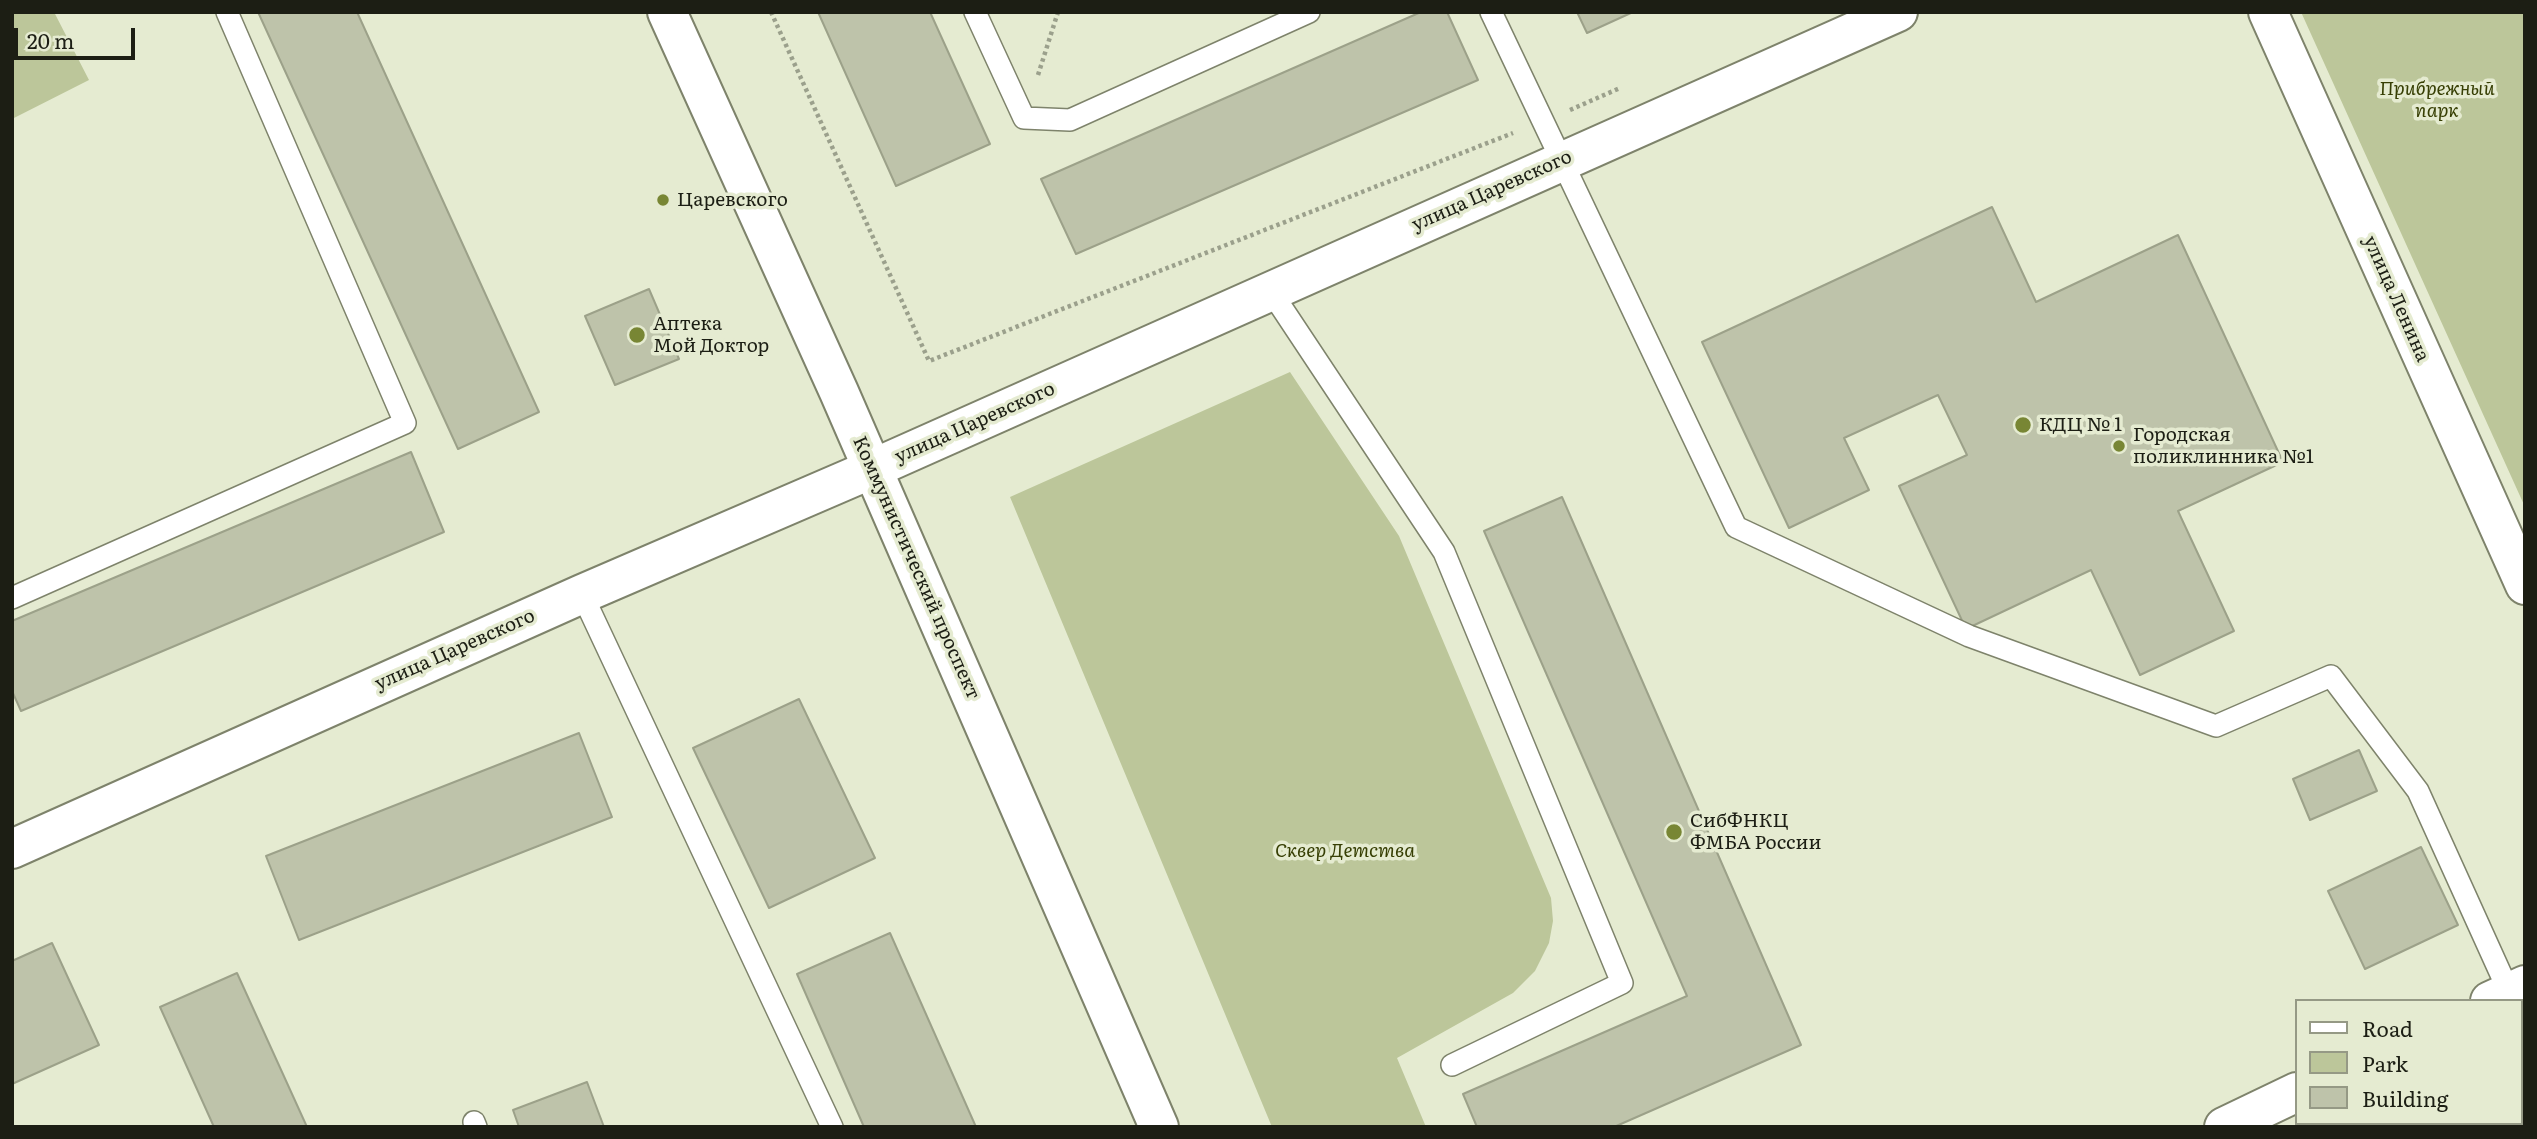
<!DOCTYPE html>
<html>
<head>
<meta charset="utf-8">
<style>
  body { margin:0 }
  #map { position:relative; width:2537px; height:1139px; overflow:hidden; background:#e5ebd1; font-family:Literata,serif }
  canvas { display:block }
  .frame { position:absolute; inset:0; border:14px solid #1c1e14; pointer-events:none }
  .legend { position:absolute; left:2295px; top:999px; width:228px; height:126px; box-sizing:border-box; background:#e5ebd1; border:2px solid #959985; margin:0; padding:9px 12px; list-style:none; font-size:21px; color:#1c1e14 }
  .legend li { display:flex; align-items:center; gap:14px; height:35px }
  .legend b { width:35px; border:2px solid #959985 }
  .scale { position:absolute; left:14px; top:28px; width:121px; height:32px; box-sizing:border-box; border:4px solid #1c1e14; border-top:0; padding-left:9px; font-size:21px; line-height:24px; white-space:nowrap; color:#1c1e14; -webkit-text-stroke:5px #e5ebd1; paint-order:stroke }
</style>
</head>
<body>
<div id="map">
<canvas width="2537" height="1139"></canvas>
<div class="frame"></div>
<ul class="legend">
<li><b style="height:9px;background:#fff"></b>Road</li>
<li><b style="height:19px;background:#bcc69a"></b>Park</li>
<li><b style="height:19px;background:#bec3aa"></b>Building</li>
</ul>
<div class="scale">20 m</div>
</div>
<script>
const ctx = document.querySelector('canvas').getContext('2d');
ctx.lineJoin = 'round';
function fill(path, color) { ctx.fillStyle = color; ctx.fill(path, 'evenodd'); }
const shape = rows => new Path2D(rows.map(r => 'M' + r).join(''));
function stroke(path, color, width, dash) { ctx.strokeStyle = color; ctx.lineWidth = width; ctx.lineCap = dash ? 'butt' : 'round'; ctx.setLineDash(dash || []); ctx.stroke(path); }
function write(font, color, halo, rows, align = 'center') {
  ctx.font = font + ' Literata,serif'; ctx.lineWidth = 7; ctx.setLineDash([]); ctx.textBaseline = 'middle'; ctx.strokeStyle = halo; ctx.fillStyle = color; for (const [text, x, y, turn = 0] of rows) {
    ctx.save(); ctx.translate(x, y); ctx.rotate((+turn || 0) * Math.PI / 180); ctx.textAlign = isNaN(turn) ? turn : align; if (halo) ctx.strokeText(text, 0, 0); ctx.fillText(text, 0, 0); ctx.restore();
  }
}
fill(shape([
  [12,12,54,12,89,80,12,119],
  [2301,12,2525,12,2525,507],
  [1290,372,1399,536,1551,898,1553,921,1549,943,1535,971,1513,993,1397,1058,1426,1127,1272,1127,1010,497]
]), '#bcc69a');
const building = shape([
  [258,12,357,12,539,412,458,449,258,12],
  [818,12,930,12,990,144,896,186,818,12],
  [1421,12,1447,12,1478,80,1076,254,1041,179,1421,12],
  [1577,12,1633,12,1587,33,1577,12],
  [1992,207,2036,302,2178,235,2283,462,2178,511,2234,631,2140,675,2091,570,1966,629,1899,486,1967,455,1938,395,1844,438,1869,490,1789,528,1702,342,1992,207],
  [649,289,679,359,615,385,585,316,649,289],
  [411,452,444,532,21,711,12,691,12,621,411,452],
  [1562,497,1801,1045,1614,1127,1477,1127,1463,1094,1687,996,1484,531,1562,497],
  [799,699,875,858,769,908,693,748,799,699],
  [579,733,612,817,299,940,266,856,579,733],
  [2359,750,2377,791,2310,820,2293,779,2359,750],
  [2421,847,2458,925,2365,969,2328,891,2421,847],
  [890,933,976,1127,864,1127,797,974,890,933],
  [52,943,99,1045,12,1084,12,961,52,943],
  [237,973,307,1127,214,1127,160,1007,237,973],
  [587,1082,604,1127,519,1127,513,1110,587,1082],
  [2521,1101,2525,1127,2364,1127,2372,1123,2521,1123,2521,1101]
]);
fill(building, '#bec3aa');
stroke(building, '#9ca189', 2);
const lane = shape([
  [975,12,1024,118,1070,120,1309,12],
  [1491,12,1736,527,1969,636,2216,726,2331,676,2418,791,2509,992],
  [1270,290,1444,552,1622,983,1452,1065],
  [582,594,832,1127],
  [12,598,405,423,227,12],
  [474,1122,476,1127]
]);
const street = shape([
  [2490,1001,2525,985],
  [2224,1127,2297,1092]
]);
const secondary = shape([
  [2268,12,2525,585],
  [12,849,582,594,872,469,1898,12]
]);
const primary = shape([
  [667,12,839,392,1159,1127]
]);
stroke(lane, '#7e836b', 24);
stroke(street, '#7e836b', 42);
stroke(secondary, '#7e836b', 42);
stroke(primary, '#7e836b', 42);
stroke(shape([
  [771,12,929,361,1513,133],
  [1038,75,1058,12],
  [1570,110,1620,88]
]), '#9ba08c', 4.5, [3.5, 3.5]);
stroke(lane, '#fff', 21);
stroke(street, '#fff', 38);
stroke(secondary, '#fff', 38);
stroke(primary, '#fff', 38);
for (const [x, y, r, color] of [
  [663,200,7,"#788634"],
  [637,335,9,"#788634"],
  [2023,425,9,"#788634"],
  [2119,446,7,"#788634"],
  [1674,832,9,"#788634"]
]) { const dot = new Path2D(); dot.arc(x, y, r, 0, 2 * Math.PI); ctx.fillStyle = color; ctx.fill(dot); stroke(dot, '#e5ebd1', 2.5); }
write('italic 19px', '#373f04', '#e5ebd1', [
  ["Прибрежный",2437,89],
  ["парк",2437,111],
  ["Сквер Детства",1345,851]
]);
write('19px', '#1c1e14', '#e5ebd1', [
  ["улица Царевского",1492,191,-24],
  ["улица Ленина",2396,299,66],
  ["улица Царевского",975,423,-24],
  ["Коммунистический проспект",916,568,66],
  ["улица Царевского",455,650,-24]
]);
write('19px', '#1c1e14', '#e5ebd1', [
  ["Царевского",677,200],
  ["Аптека",653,324],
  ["Мой Доктор",653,346],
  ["КДЦ № 1",2039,425],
  ["Городская",2133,435],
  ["поликлинника №1",2133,457],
  ["СибФНКЦ",1690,821],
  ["ФМБА России",1690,843]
], 'left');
</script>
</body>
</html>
